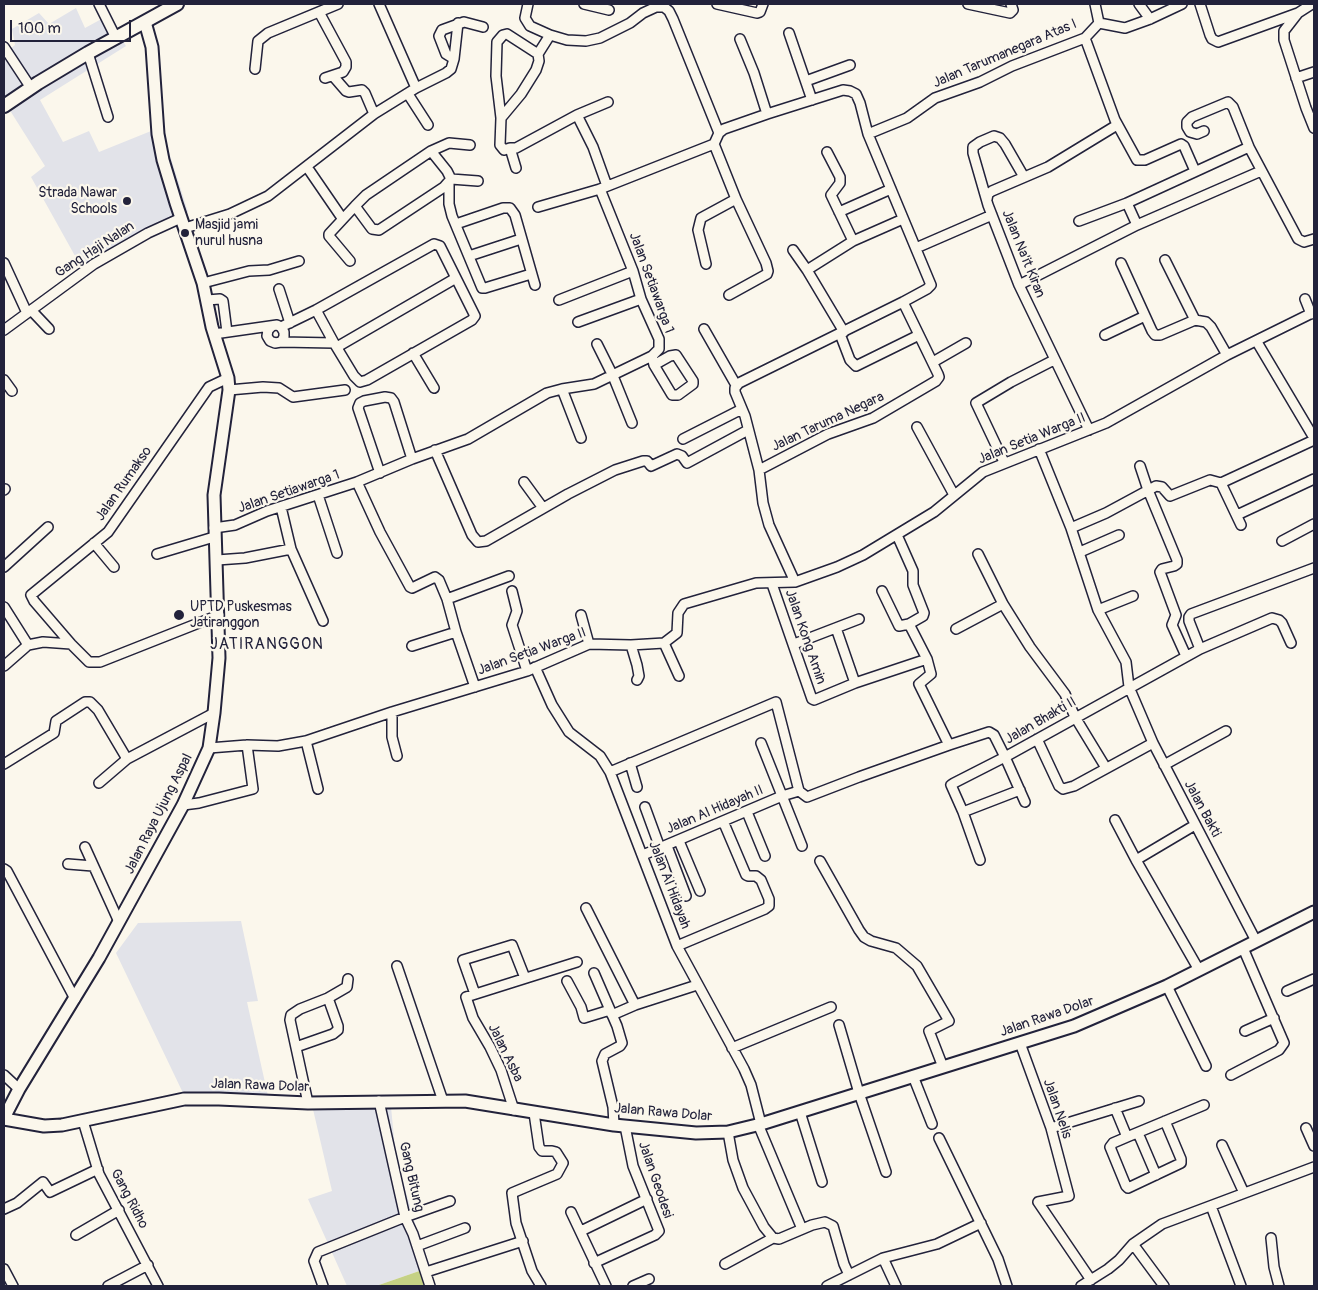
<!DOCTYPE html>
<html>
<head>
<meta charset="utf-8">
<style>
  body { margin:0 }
  #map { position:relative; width:1318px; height:1290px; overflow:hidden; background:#fbf7ec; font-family:Pangolin,sans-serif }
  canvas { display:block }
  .frame { position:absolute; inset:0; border:5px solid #22223b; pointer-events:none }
  .scale { position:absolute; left:10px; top:20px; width:121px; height:22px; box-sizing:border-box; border:2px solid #22223b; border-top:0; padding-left:6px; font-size:15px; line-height:18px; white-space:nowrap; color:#22223b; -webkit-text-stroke:4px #fbf7ec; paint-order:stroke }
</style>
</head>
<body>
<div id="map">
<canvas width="1318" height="1290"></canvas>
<div class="frame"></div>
<div class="scale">100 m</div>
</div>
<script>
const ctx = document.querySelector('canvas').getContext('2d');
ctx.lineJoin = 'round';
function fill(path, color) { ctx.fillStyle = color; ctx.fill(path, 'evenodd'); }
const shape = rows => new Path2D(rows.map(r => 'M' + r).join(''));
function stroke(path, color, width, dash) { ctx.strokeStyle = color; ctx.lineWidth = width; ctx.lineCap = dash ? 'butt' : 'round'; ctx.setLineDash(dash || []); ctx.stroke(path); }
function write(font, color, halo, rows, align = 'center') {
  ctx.font = font + ' Pangolin,sans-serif'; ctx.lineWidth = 4.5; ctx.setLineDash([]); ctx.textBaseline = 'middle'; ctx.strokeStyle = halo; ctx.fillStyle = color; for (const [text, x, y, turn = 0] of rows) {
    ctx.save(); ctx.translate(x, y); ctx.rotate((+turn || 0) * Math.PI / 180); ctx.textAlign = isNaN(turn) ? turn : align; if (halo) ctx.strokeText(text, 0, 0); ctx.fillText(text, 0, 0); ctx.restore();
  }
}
fill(shape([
  [76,8,85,28,107,16,126,46,40,100,63,142,89,131,99,152,161,127,188,212,116,249,84,272,31,177,45,166,4,101,4,54,15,45,12,29,39,13,49,24],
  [241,921,258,1001,247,1002,268,1096,231,1096,183,1093,116,953,138,923],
  [312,1105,391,1107,396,1158,428,1268,376,1286,347,1286,308,1199,332,1191]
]), '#e2e3e9');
fill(shape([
  [428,1268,435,1286,376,1286]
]), '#c5d185');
const minor = shape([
  [99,4,116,38],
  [379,4,416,88],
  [528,4,525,18,530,26,550,35,567,40,586,41,600,38,630,23,643,13,656,7,664,7,669,11,673,19,719,133],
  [584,4,609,10],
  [717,4,757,13,760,12,763,4],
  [968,4,1010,13,1013,10,1011,4],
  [1095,4,1099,23],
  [1139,4,1150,19],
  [1200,4,1210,35,1212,39,1218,42,1298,13,1312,4],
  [319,12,346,62,346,67,343,72,325,78],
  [1298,13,1284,31,1284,40,1306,108,1314,128],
  [1099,23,1125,28,1150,19,1182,4],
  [789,33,812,100],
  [1085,38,1115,120,1137,160,1145,160,1181,144,1184,146,1195,171],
  [740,39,754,73,767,114],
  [4,47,31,88],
  [88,53,108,117],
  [454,59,446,54,439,36,442,30,464,22,483,27],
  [255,69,258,41,268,33,338,4],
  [333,76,346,91,349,92,362,90,365,93,374,114],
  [1296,78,1314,72],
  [806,81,850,65],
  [408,94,428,125],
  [577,115,608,102],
  [501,118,521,94,536,70,539,61,538,54,550,35],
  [1204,131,1197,134,1190,132,1187,127,1187,122,1192,117,1228,102,1233,107,1249,147],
  [868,134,907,118,935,98,980,82,1012,66,1085,38,1099,23],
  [714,144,736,199],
  [510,148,504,150,500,145,501,118,496,76,497,42,503,35,507,34,538,54],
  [431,151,447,171,451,179],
  [827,152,840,177,840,183,831,195,853,241],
  [307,167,342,218],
  [516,168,510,148,516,148,577,115,593,147,607,186],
  [1024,177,1005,144,1000,138,994,136,980,142,973,147,973,153,988,205,1019,285,1089,430],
  [449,183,449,204,452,216,482,288,485,288,531,274],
  [987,199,988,194,992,191,1048,167,1117,125],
  [355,206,372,229,379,230,444,187,451,179,478,181],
  [538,207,600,189],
  [839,212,891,189],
  [1079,221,1127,203],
  [456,224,503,208,510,208,515,215,535,285],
  [1137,225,1261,171],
  [185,228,230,214,268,196,374,114,416,88,446,73,451,69,454,59,458,23],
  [916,248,992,215],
  [793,250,807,270],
  [469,256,521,239],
  [350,261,329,236,329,234,355,206,366,195,431,151,449,143,470,145],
  [4,263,27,313],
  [1121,263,1152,331,1155,335,1160,335,1195,320,1165,260],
  [706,264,698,230,701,218,736,199,766,263,768,271,767,274,729,295],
  [203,283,249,271,269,270,299,261],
  [1019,285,1137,225,1127,203,1249,147,1298,239,1304,242,1314,239],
  [279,289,290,323],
  [1305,299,1311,314],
  [207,300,220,299,223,301,227,332],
  [559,300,633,271],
  [31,310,49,329],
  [316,310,334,343],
  [1195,320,1206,322,1211,327,1227,355],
  [578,322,641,299],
  [272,326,268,330,267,336,270,341,275,343,281,342,334,343,354,376,360,382,367,380,472,320,475,316,440,246,434,244,316,310,281,327],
  [704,329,736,385],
  [4,330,94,264,148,233,181,218],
  [844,332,807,270,853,241,903,219],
  [214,334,277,325,281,327,284,332,284,337,281,342],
  [840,334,850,360,856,366,919,335],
  [1105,335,1145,316],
  [1257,342,1314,438],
  [597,344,613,376,632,423],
  [337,347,456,278],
  [413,353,434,388],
  [652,356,654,365,672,395,678,395,693,384,693,381,676,355,670,356,654,365],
  [933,362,966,343],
  [4,380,12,391],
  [562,389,581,438],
  [229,390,263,387,279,388,293,397,345,390],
  [917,427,954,495],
  [683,439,742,409],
  [1039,449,1071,528,1098,610,1126,662,1129,687,1153,743,1256,941],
  [435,450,472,535,478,542,486,541,568,494,615,470,643,461,647,461,651,466,677,454,682,456,687,463,748,430],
  [1004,462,976,403,1011,382,1054,360],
  [1140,466,1148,490,1177,560,1177,564,1174,566,1162,569,1160,572,1176,615,1172,625,1186,656],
  [759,470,828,434,873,418,936,381,939,377,938,374,903,302],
  [380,473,358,408,360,403,364,401,385,397,391,398,394,402,412,459],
  [357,482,380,532,410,587,412,588,435,577,439,580,447,599,456,632],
  [524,482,543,508],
  [1221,483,1314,440],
  [4,490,5,489],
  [318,495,337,553],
  [281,507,291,549,323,621],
  [1237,515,1314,479],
  [214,528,235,525,267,511,357,482,412,459,468,439,547,393,562,389,594,384,652,356,659,349,659,339,641,299,633,271,600,189,714,144,719,133,724,129,767,114,843,90,850,91,856,94,860,103,868,134,931,285,927,289,903,302,739,383,735,388,735,392,745,416,759,470,763,503,769,525,795,582],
  [1071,528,1106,513,1156,486,1162,487,1170,496,1210,480,1221,483,1241,525],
  [897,535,913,571,913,585,924,613,923,616,909,624],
  [1282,541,1314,524],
  [94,543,114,567],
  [1080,552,1119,535],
  [157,554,214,537],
  [978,554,1003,604,1030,647,1065,694,1075,717,1106,768],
  [217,560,245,558,291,549],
  [4,567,48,527],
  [772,584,812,699,814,700,855,683,927,659],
  [512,591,517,611,512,625,527,671],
  [447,599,509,576],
  [4,607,28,645],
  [1098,610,1133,596],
  [219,615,100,662,89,662,71,644,34,601,31,595,108,532,209,387,228,378],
  [581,615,589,644],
  [836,628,855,683],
  [956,629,1003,604],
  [664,643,679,676],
  [794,644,859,619],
  [631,645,637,665,639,676,637,680],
  [412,646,456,632,475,687],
  [1200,649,1189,621,1189,617,1191,614,1314,568],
  [4,666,28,645,43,642,71,644],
  [535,667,552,705,569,732,600,756,610,772,677,946,744,1069,751,1085,761,1124],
  [392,712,392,737,397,756],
  [1037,739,1059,786,1063,789,1074,786,1153,743],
  [306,741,318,789],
  [761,743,802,846],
  [949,745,989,732,994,735,1005,757,1200,649,1272,618,1279,620,1282,623,1291,643],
  [209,748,247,745,278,746,306,741,392,712,527,671,589,644,631,645,664,643,677,633,678,613,684,604,756,583,795,582,837,567,863,555,934,512,983,472,1106,423,1227,355,1314,312],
  [630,763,637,787],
  [4,764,54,733,56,721,85,702,90,702,98,710,127,759,214,713],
  [1164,765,1226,731],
  [610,772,776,702,799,791,807,797,859,777,949,745,919,684,931,674,927,659,909,624,899,626,882,591],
  [99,783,127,759],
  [1020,790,963,812,951,785,954,783,1005,757,1025,802],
  [183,805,199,803,253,789,247,745],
  [645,807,660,848],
  [747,812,765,856],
  [963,812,980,860],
  [1115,820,1136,860],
  [1195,825,1136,860,1199,970],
  [679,841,700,891],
  [667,846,686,896],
  [85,847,119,922],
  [643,855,782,796,799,791],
  [820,861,859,930,864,937,871,941,896,948,917,966,949,1021,929,1031,943,1067],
  [68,864,93,866],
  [4,869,7,871,75,999],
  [586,908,635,1005],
  [677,946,765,909,769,906,769,899,761,880,756,876,748,876,746,875,723,821],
  [397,966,443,1101],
  [594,973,617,1026,622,1043,620,1046,605,1054,602,1061,613,1107,614,1125],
  [567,981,581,1007,584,1018,610,1010],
  [1167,986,1206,1066],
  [1287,991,1314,979],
  [475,994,463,960,512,945,525,978],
  [612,1015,635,1005,697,985],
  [839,1025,859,1093,886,1172],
  [1245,1031,1274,1018],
  [1020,1043,1051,1128,1069,1196,1038,1202,1091,1280],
  [296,1047,333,1034,338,1030,338,1026,328,998],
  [732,1048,831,1007],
  [4,1075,19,1089],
  [1231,1075,1279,1050,1284,1043,1243,948],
  [913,1076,932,1124],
  [379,1101,405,1217,413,1234,430,1286],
  [308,1103,290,1020,291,1015,300,1009,328,998,347,987,348,979],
  [1115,1108,1127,1137,1204,1105],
  [514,1110,501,1070,490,1047,473,1018,466,997,577,962],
  [800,1112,822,1182],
  [534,1113,539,1147,542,1151,552,1151,556,1152,563,1163,557,1174,512,1193,516,1223,532,1271,541,1286],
  [83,1121,99,1174,158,1286],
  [758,1124,802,1229],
  [1051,1128,1139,1101],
  [1306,1128,1314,1146],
  [728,1132,733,1160,743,1188,764,1227,773,1238],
  [1138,1133,1156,1175],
  [1127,1137,1113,1143,1110,1147,1126,1186,1128,1188,1181,1163,1181,1159,1165,1121],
  [939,1138,998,1259,1007,1286],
  [1222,1145,1244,1193],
  [1211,1206,1241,1286],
  [4,1209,17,1203,43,1182,50,1192,98,1169],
  [571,1212,606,1286],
  [581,1231,647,1199],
  [76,1235,119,1210],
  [1271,1238,1274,1267,1279,1286],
  [1133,1244,1164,1286],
  [417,1246,465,1228],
  [883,1258,896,1286],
  [594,1263,655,1235,659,1231,633,1166,625,1126],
  [725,1264,773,1238,779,1239,812,1225,825,1222,833,1226,844,1264,849,1275,883,1258,937,1244,981,1223],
  [4,1269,13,1286],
  [426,1272,523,1241],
  [108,1286,148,1265],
  [323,1286,314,1261,318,1252,405,1217,450,1201],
  [633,1286,649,1279],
  [827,1286,849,1275],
  [1081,1286,1108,1269,1119,1260,1133,1244,1162,1224,1314,1167]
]);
const tertiary = shape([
  [4,1118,19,1089,99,958,183,805,209,748,214,713,219,658,214,495,229,390,228,378,212,327,203,283,176,203,163,160,158,134,152,47,145,22],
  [4,1119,44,1126,62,1125,184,1099,219,1099,308,1103,465,1101,614,1125,696,1133,728,1132,761,1124,1074,1026,1167,986,1314,912]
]);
const secondary = shape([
  [4,106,38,83,88,53,177,4]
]);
stroke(minor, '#22223b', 12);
stroke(tertiary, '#22223b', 15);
stroke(secondary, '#22223b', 16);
stroke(minor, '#fbf7ec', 9);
stroke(tertiary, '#fbf7ec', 11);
stroke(secondary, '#fbf7ec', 12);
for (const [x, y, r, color] of [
  [127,201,5,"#22223b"],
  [185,233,5,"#22223b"],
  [179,615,6,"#22223b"]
]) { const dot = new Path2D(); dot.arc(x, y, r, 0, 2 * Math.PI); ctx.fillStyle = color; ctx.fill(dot); stroke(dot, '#fbf7ec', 2); }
write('14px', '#22223b', '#fbf7ec', [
  ["Jalan Tarumanegara Atas I",1005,54,-23],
  ["Gang Haji Nalan",95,250,-33],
  ["Jalan Na'it Kiran",1023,254,68],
  ["Jalan Setiawarga 1",651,283,70],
  ["Jalan Taruma Negara",828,422,-25],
  ["Jalan Setia Warga II",1032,439,-22],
  ["Jalan Rumakso",124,484,-55],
  ["Jalan Setiawarga 1",289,492,-19],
  ["Jalan Kong Amin",805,637,71],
  ["Jalan Setia Warga II",532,652,-20],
  ["Jalan Bhakti II",1041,721,-30],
  ["Jalan Bakti",1202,809,62],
  ["Jalan Al Hidayah II",715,810,-23],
  ["Jalan Raya Ujung Aspal",159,814,-63],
  ["Jalan Al Hidayah",669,885,69],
  ["Jalan Rawa Dolar",1047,1017,-19],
  ["Jalan Asba",505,1053,64],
  ["Jalan Rawa Dolar",260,1086,2],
  ["Jalan Nelis",1057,1109,71],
  ["Jalan Rawa Dolar",663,1113,5],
  ["Gang Bitung",411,1177,77],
  ["Jalan Geodesi",655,1180,71],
  ["Gang Ridho",129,1199,62]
]);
write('14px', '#22223b', '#fbf7ec', [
  ["Strada Nawar",117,193,"right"],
  ["Schools",117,209,"right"],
  ["Masjid jami",195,225],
  ["nurul husna",195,241],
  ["UPTD Puskesmas",190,607],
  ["Jatiranggon",190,623]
], 'left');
ctx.letterSpacing = '1px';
write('16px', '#22223b', '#fbf7ec', [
  ["JATIRANGGON",267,645]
]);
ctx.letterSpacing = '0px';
</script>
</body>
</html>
